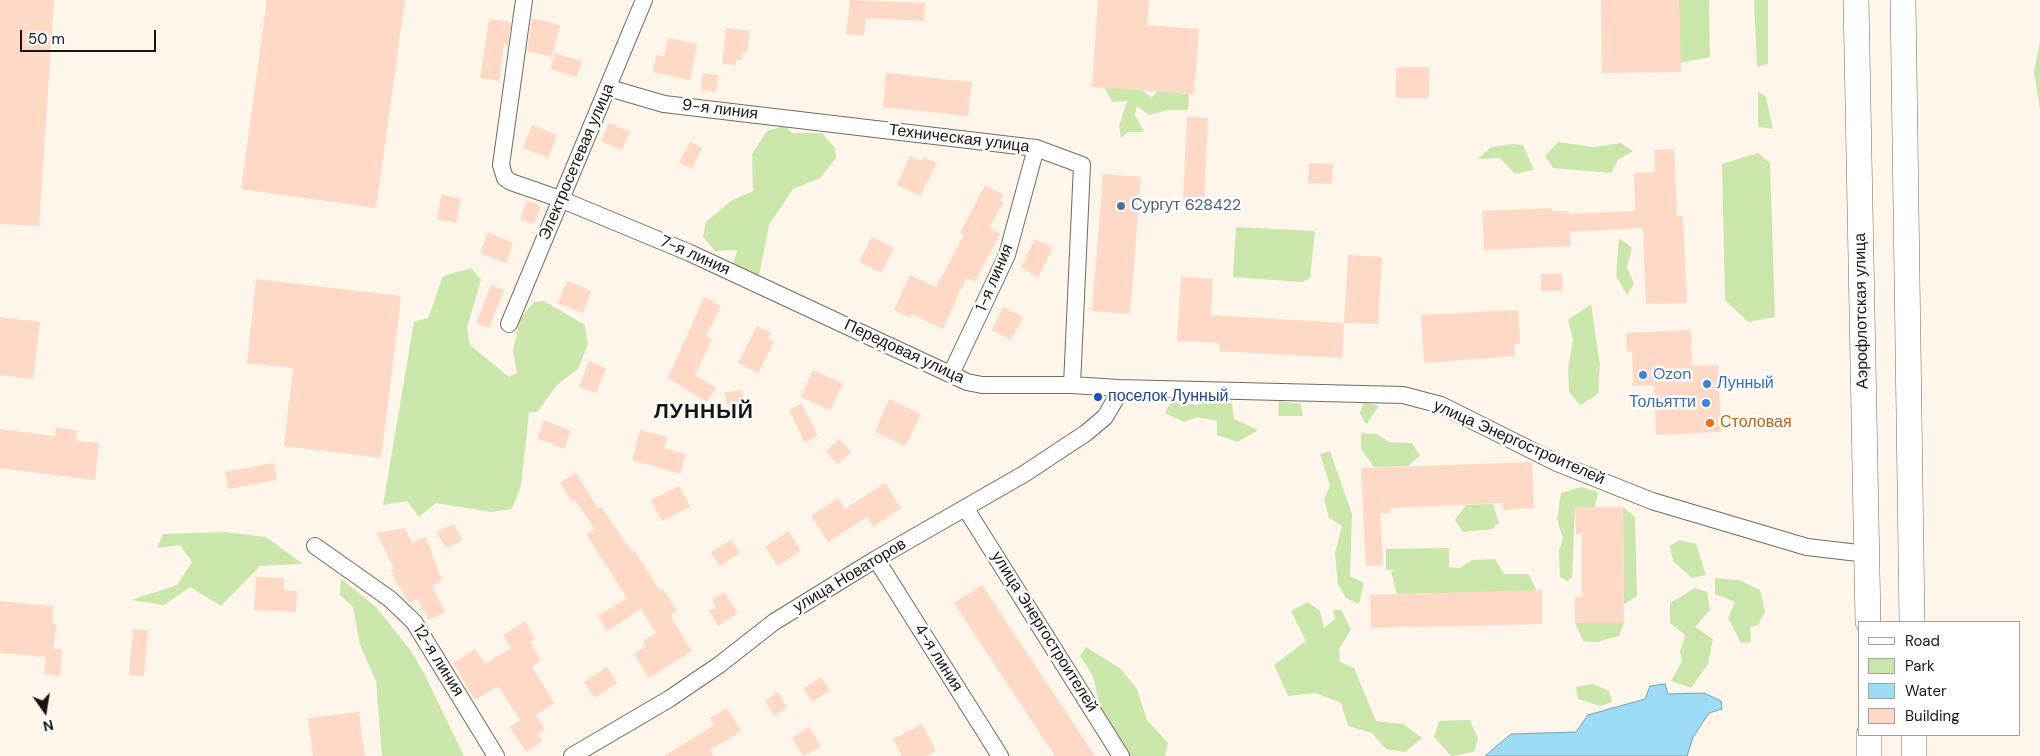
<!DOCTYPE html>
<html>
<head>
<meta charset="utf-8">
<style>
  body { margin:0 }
  #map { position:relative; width:2040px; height:756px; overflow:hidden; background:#fef6eb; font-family:"DM Sans",sans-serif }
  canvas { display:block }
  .legend { position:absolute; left:1858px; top:621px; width:162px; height:115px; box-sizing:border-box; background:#fff; border:1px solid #a3a1a0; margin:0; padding:6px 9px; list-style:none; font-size:15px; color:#181512 }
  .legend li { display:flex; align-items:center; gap:10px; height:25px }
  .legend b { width:25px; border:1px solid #a3a1a0 }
  .north { position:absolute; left:20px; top:686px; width:50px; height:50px; -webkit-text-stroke:4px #fff; paint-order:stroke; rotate:167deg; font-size:14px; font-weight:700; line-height:20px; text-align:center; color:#181512 }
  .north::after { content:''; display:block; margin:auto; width:18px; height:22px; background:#181512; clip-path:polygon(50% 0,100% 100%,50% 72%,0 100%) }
  .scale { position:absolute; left:20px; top:30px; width:136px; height:22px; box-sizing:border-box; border:2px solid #181512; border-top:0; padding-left:6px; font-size:15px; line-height:18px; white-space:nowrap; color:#181512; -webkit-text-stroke:4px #fff; paint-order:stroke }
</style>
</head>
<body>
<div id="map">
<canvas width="2040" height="756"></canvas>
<ul class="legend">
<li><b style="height:6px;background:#fff"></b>Road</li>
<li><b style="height:14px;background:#cae6ab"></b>Park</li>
<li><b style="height:14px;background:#9ddcf5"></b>Water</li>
<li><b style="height:14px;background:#fedac6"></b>Building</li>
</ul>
<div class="north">N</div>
<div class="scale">50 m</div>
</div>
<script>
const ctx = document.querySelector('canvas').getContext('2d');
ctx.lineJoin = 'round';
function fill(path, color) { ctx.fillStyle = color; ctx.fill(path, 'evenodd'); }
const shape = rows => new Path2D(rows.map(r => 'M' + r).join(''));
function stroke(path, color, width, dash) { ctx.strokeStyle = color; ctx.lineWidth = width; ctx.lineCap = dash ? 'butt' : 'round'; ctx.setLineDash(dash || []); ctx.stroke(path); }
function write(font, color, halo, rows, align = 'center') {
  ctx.font = font + ' "DM Sans",sans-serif'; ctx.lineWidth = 5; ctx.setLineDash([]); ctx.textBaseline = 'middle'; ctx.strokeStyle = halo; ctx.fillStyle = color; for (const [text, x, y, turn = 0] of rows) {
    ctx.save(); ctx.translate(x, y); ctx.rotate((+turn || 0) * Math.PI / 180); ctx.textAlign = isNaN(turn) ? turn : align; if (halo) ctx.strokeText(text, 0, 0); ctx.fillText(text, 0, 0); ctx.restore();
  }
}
fill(shape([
  [1679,0,1709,0,1710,57,1680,63],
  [1754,0,1768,0,1768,64,1757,67],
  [2040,41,2040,110,2034,72],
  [1104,87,1142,90,1151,98,1158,91,1189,94,1188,110,1168,110,1149,115,1137,106,1135,115,1144,132,1128,132,1121,138,1119,126,1127,101,1112,102],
  [1758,91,1766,97,1773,129,1758,127],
  [785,126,792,133,822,133,835,148,836,158,820,178,793,189,769,225,759,276,733,264,737,250,715,251,703,237,706,222,731,201,753,191,752,154,767,131],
  [1558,142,1594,147,1621,143,1633,151,1618,160,1611,173,1553,168,1545,156],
  [1514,144,1523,145,1534,170,1515,174,1500,158,1478,159,1491,147],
  [1758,153,1770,163,1775,317,1748,322,1725,300,1722,164],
  [1236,227,1315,231,1310,278,1302,282,1233,277],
  [1619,238,1632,248,1627,267,1634,284,1627,295,1616,276],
  [471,268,481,280,467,328,470,345,509,377,517,373,513,351,520,319,534,302,544,301,585,325,588,344,578,369,558,384,537,412,529,412,521,486,512,509,491,512,436,503,419,517,407,501,383,505,414,322,428,318,443,276],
  [1591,304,1600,365,1598,394,1580,405,1569,392,1568,369,1573,339,1568,320],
  [1211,398,1232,403,1234,419,1258,430,1238,442,1217,435,1217,421,1197,417,1184,422,1165,413,1172,400,1197,405],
  [1279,401,1301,404,1303,416,1278,416],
  [1364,402,1379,406,1366,425,1360,413],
  [1361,433,1377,434,1389,442,1412,443,1420,456,1408,466,1374,467,1361,449],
  [1330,451,1352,514,1350,576,1364,583,1359,604,1346,598,1338,584,1335,553,1342,526,1329,518,1324,499,1330,486,1320,454],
  [1581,487,1598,492,1595,507,1575,507,1572,577,1567,581,1560,577,1559,550,1563,539,1557,519,1561,493],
  [1493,504,1499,523,1492,529,1463,532,1455,520,1466,505],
  [1623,507,1635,517,1637,596,1624,604],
  [225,532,266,537,303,564,260,566,221,606,190,587,164,605,131,600,177,585,192,562,180,545,157,548,163,534],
  [1679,540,1696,544,1706,575,1692,578,1673,561,1670,546],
  [1449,548,1449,567,1460,568,1472,560,1495,559,1504,574,1528,574,1537,591,1397,594,1391,572,1396,570,1386,570,1386,549],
  [1715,578,1739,580,1760,590,1765,612,1758,625,1750,627,1751,642,1741,643,1728,618,1735,602,1715,594],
  [341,579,376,607,411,651,424,673,464,756,382,756,376,681,360,645,353,607,340,595],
  [1695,588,1707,592,1710,610,1695,627,1713,639,1708,664,1691,688,1671,681,1682,661,1680,651,1685,635,1670,623,1670,603],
  [1308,602,1320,611,1324,628,1335,619,1333,610,1341,610,1351,629,1339,649,1340,662,1354,668,1376,721,1403,724,1422,738,1405,752,1386,749,1372,733,1348,726,1341,703,1316,693,1288,696,1274,665,1306,641,1291,611],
  [1575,623,1624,623,1619,636,1597,642,1583,641],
  [1086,647,1121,669,1137,689,1147,720,1168,743,1165,756,1126,756,1099,704,1093,676,1080,656],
  [1593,684,1609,691,1612,702,1600,706,1578,699,1576,687],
  [1470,720,1478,739,1474,752,1451,756,1434,737,1439,721]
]), '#cae6ab');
const water = shape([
  [1665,684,1668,694,1704,693,1721,701,1722,709,1709,713,1693,737,1687,756,1485,756,1511,734,1576,732,1588,715,1645,699,1650,686,1665,684]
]);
fill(water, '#9ddcf5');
stroke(water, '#75a0b1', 1);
fill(shape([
  [0,0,54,0,39,226,0,224],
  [267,0,405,0,376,208,241,189],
  [850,0,925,3,924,21,866,18,864,36,846,34],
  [1098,0,1149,0,1147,25,1199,29,1194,94,1092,87],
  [1601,0,1679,0,1681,72,1602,73],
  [532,18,560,25,552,57,527,51],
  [489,19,511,22,508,46,504,44,499,81,480,78],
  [726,28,750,31,747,52,743,52,742,60,736,59,736,65,722,64],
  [668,38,697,44,690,80,653,72,656,55,664,57],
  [555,53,582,61,577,77,550,69],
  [1396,67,1429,67,1429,98,1396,98],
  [703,73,718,75,716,92,701,90],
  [886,73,972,82,968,116,883,107],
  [1187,117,1208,118,1204,200,1183,199],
  [609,123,630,132,622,150,601,141],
  [532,125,557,135,548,158,523,148],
  [690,142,702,148,692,169,679,162],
  [1674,149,1677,216,1683,216,1687,303,1646,304,1643,228,1570,232,1571,246,1484,250,1482,211,1552,208,1552,211,1569,211,1569,214,1635,211,1634,173,1655,172,1654,150],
  [910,156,921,161,923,157,937,163,920,196,897,185],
  [1309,163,1333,164,1332,184,1308,183],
  [1103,174,1141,177,1130,314,1092,311],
  [985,185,1004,195,1000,201,1004,202,989,228,1000,234,975,282,966,278,943,329,912,314,910,318,894,310,910,275,936,287,964,235,960,233],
  [441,195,461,198,456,223,437,219],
  [527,200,541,206,534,224,520,219],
  [488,232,513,243,506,263,480,253],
  [872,237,894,248,881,273,859,262],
  [1035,239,1053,248,1038,277,1021,268],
  [1348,255,1382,257,1378,324,1344,323],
  [1541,274,1562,274,1562,291,1541,291],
  [1181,277,1213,279,1211,315,1344,323,1342,358,1219,351,1220,343,1177,341],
  [256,279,401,296,381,458,284,446,293,368,247,363],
  [567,281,591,291,583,313,558,303],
  [491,285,504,290,489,328,476,323],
  [704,297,721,306,706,336,712,339,695,375,716,388,707,402,668,378],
  [1003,307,1023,317,1011,340,992,330],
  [1518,310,1520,344,1514,344,1515,356,1424,363,1421,315],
  [0,317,40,322,33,379,0,375],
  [757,326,771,333,768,339,774,342,758,373,738,363],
  [1691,330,1692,366,1718,365,1721,432,1656,435,1654,385,1633,386,1632,351,1627,352,1626,333],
  [589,361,606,368,596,393,579,387],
  [813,370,843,384,830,410,801,397],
  [742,390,744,404,727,406,725,392],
  [889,399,921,414,906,446,875,432],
  [801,403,818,436,805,443,789,410],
  [544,420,571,431,564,449,537,438],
  [56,428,77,430,76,441,99,443,95,480,0,468,0,429,55,436],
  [640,430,667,437,664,448,686,454,680,474,632,460],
  [839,439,851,452,837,464,826,451],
  [1532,462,1534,508,1503,510,1503,503,1390,508,1391,513,1380,513,1383,565,1366,566,1361,468],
  [274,463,277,480,228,489,225,472],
  [576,473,598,509,601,507,632,552,634,550,660,591,663,589,677,611,670,615,692,651,649,678,634,654,646,646,643,641,656,633,641,609,607,631,598,616,627,598,586,534,595,529,575,500,572,502,560,483],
  [885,483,901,508,873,527,867,517,828,542,811,516,838,498,845,509],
  [679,486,690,507,662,521,651,500],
  [1575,507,1623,507,1624,623,1575,623,1575,597,1582,597,1582,534,1576,534],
  [454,524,462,541,446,548,436,532],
  [405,528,412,543,426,537,442,581,432,586,445,612,428,620,418,599,409,603,401,588,399,588,391,570,394,569,377,533],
  [788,531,801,551,778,566,765,547],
  [731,540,740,553,720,566,711,552],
  [256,577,284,578,284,590,297,591,296,612,254,610],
  [982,585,1095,756,1055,756,954,603],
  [1542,590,1542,624,1371,628,1370,595],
  [724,592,738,613,718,626,709,611,716,607,712,600],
  [0,601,53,606,52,623,56,624,53,649,62,649,60,676,44,674,46,657,0,653],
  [525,621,535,639,530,642,541,661,532,667,554,703,536,715,545,729,538,734,542,741,526,752,510,727,520,720,498,686,475,700,453,663,475,649,485,664,511,648,503,635],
  [133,629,148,630,144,676,129,675],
  [607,667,617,683,595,698,584,682],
  [821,677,830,691,812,702,803,688],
  [778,692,787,708,774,716,765,701],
  [727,708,741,731,710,750,714,756,664,756,714,725,710,718],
  [359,712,365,756,313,756,308,718],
  [922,724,936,751,926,756,902,756,893,739],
  [809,727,821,747,803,756,792,738]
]), '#fedac6');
const street = shape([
  [524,0,501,165,505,178,511,182,560,199,690,253,967,382,982,385,1072,385,1118,388,1403,395,1441,405,1557,463,1652,501,1807,547,1867,554],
  [609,88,664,104,1036,148,1082,165,1072,385],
  [509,324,644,0],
  [951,374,1007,255,1036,148],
  [966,509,1121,756],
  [315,546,390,599,414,622,496,756],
  [876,559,1000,756],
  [572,756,669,699,719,665,774,622,876,559,1024,474,1086,433,1105,417,1115,400,1118,388]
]);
const primary = shape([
  [1856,0,1868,622],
  [1903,0,1912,622],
  [1869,735,1869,756],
  [1914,735,1914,756]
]);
stroke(street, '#726b62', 18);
stroke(primary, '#726b62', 26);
stroke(street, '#fff', 16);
stroke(primary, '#fff', 25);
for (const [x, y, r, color] of [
  [1121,206,5,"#5c6f8a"],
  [1643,375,5,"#3f7fe0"],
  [1707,384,5,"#3f7fe0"],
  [1098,397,5,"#1a4fb4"],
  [1706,403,5,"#3f7fe0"],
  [1710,423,5,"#e8710a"]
]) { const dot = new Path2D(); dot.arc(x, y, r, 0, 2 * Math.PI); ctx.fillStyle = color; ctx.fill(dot); stroke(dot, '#fff', 2); }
write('16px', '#181512', '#fff', [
  ["9-я линия",720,110,7],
  ["Техническая улица",959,139,7],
  ["Электросетевая улица",577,162,-67],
  ["7-я линия",695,256,24],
  ["1-я линия",995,278,-67],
  ["Аэрофлотская улица",1862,311,-91],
  ["Передовая улица",904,352,25],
  ["улица Энергостроителей",1519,443,24],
  ["улица Новаторов",850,576,-31],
  ["улица Энергостроителей",1044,632,58],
  ["4-я линия",938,658,58],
  ["12-я линия",438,661,58]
]);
write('16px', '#4e5e75', '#fff', [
  ["Сургут 628422",1131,206]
], 'left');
write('16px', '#366cbe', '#fff', [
  ["Ozon",1653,375],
  ["Лунный",1717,384],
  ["Тольятти",1696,403,"right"]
], 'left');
write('16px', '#164399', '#fff', [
  ["поселок Лунный",1108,397]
], 'left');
write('16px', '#c56008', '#fff', [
  ["Столовая",1720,423]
], 'left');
ctx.letterSpacing = '1px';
write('bold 21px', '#181512', '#fff', [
  ["ЛУННЫЙ",704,412]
]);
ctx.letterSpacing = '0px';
</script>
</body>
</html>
